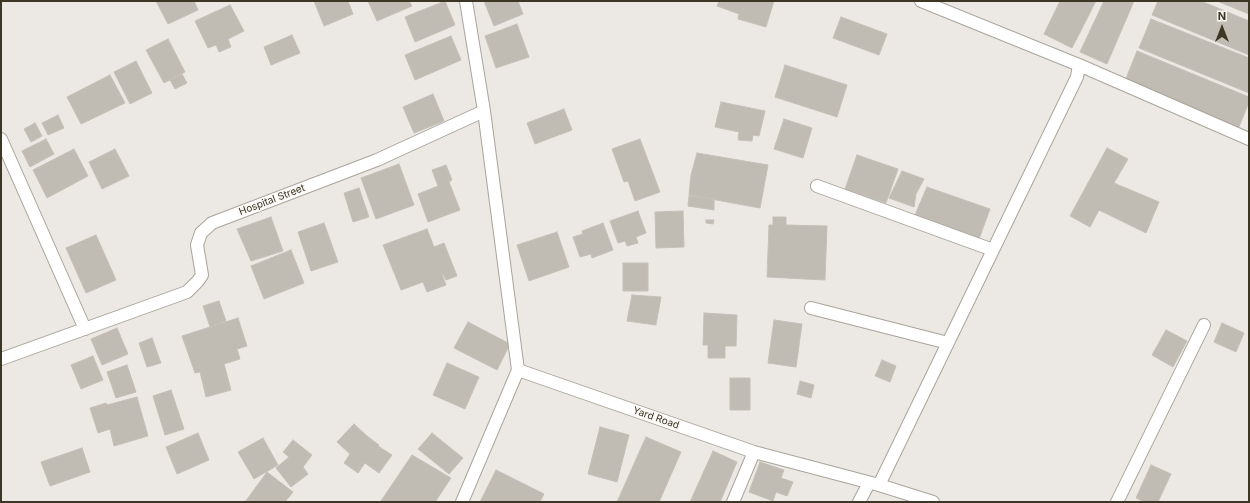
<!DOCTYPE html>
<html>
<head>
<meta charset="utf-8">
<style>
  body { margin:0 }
  #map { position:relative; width:1250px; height:503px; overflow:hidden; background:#ece9e4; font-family:Inter,sans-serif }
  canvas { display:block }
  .frame { position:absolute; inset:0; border:2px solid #3c3725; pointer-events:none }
  .north { position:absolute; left:1202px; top:8px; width:40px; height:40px; -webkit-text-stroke:3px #f9f7f4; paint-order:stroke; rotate:0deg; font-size:11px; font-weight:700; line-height:16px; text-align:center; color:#3c3725 }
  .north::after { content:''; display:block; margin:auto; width:14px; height:18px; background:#3c3725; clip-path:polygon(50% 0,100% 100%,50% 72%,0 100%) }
</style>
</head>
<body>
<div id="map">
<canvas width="1250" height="503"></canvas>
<div class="frame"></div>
<div class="north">N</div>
</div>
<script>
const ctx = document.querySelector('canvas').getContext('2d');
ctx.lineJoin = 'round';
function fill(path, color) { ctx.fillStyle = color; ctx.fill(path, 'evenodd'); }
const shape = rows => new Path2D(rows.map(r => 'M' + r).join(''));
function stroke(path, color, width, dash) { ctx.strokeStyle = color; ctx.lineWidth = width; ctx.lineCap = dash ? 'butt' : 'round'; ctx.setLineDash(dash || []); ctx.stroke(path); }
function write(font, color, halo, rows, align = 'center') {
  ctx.font = font + ' Inter,sans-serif'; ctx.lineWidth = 3; ctx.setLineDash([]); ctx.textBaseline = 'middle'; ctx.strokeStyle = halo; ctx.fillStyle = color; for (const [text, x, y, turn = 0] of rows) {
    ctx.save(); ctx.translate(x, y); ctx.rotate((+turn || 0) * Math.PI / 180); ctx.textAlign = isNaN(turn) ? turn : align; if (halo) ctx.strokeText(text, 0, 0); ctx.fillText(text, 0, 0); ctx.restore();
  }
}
const building = shape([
  [156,1,194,1,198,10,168,24,156,1],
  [314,1,348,1,353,14,324,26,314,1],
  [368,1,409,1,412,6,377,21,368,1],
  [445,1,455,25,415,42,405,17,445,1],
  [484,1,518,1,523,14,494,26,484,1],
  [719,1,774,1,766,27,738,19,739,14,717,6,719,1],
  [1060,1,1096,1,1072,48,1044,34,1060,1],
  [1104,1,1134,1,1107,64,1080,52,1104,1],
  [1158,1,1201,1,1249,21,1249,55,1152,15,1158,1],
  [1217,1,1249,1,1249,14,1217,1],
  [230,5,244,31,228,39,231,47,219,52,216,45,208,48,195,21,230,5],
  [841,17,887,34,879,55,833,38,841,17],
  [1151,19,1249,58,1249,93,1139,48,1151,19],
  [517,24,529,57,496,68,485,36,517,24],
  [292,35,300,53,271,65,264,47,292,35],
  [451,36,461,60,415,80,405,55,451,36],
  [168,39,185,72,164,83,146,50,168,39],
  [1137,51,1249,97,1249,102,1239,127,1125,81,1137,51],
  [136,61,152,93,130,104,114,72,136,61],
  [785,65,847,85,837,117,775,97,785,65],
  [182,74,187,83,175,89,170,80,182,74],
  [110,75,125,103,81,124,67,97,110,75],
  [433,94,444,121,414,133,403,107,433,94],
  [721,102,765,111,759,136,753,135,752,141,738,140,739,132,715,127,721,102],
  [564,109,572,130,535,144,527,123,564,109],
  [58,115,64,128,48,135,42,123,58,115],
  [784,119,812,128,803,158,774,149,784,119],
  [35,123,42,136,31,142,24,129,35,123],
  [46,139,54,154,30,167,22,151,46,139],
  [640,139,660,192,635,201,628,181,624,182,612,149,640,139],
  [1107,148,1128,159,1114,183,1159,202,1146,233,1099,210,1090,227,1070,216,1107,148],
  [74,149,88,176,47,198,33,170,74,149],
  [115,149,129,176,102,189,89,162,115,149],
  [697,153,768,165,760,208,689,195,691,175,697,153],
  [857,155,898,169,886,203,845,189,857,155],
  [399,164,414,205,376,219,361,178,399,164],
  [446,165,452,180,449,182,460,210,428,222,418,194,438,186,432,170,446,165],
  [902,171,924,179,916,194,914,207,889,198,902,171],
  [927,187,990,209,979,239,915,215,927,187],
  [359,188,369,217,353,222,344,193,359,188],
  [689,196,714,199,714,210,688,206,689,196],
  [638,211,646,233,636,237,638,243,627,246,625,241,618,243,610,221,638,211],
  [683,211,684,247,656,248,655,212,683,211],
  [271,217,283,251,251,261,237,229,271,217],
  [773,217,786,217,786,225,827,226,825,280,767,277,769,225,773,225,773,217],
  [706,220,714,220,713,224,706,223,706,220],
  [324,223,338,262,311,271,298,232,324,223],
  [603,223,613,250,592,258,591,254,580,257,573,237,583,234,582,231,603,223],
  [427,229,434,247,444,243,457,276,446,280,443,274,442,274,446,285,427,292,423,282,401,290,383,245,427,229],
  [557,232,569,267,529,281,517,245,557,232],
  [96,235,116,280,86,293,66,248,96,235],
  [291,250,304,283,264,299,251,266,291,250],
  [623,263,648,263,648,291,623,291,623,263],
  [632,295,661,297,656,325,627,321,632,295],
  [219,301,226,321,210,327,203,306,219,301],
  [704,313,737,315,736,346,725,346,725,358,708,358,708,345,703,345,704,313],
  [238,318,247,346,237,349,240,359,224,364,231,390,206,397,200,372,195,373,182,336,238,318],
  [774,320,802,324,796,367,768,363,774,320],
  [468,322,510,344,497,370,454,348,468,322],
  [1222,323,1244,333,1236,352,1214,342,1222,323],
  [117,328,128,354,102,365,91,339,117,328],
  [1166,330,1187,341,1173,367,1152,355,1166,330],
  [152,338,161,363,147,367,139,343,152,338],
  [93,356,103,380,81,389,71,365,93,356],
  [882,360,896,366,890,382,875,376,882,360],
  [447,363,479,377,465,409,433,395,447,363],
  [127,365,136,392,116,398,107,372,127,365],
  [730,378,750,378,750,410,730,410,730,378],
  [800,381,814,385,811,398,797,394,800,381],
  [171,390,184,429,165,435,153,396,171,390],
  [137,397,148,436,114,446,110,429,98,433,90,408,106,403,107,405,137,397],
  [354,424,367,436,379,445,378,446,392,455,379,473,365,463,358,473,344,463,350,454,337,442,354,424],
  [600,427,629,435,617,482,588,474,600,427],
  [198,433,209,460,177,474,166,447,198,433],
  [432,433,463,458,449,474,418,449,432,433],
  [646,437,681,452,659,502,617,502,646,437],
  [263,438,278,465,254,479,238,452,263,438],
  [293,440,312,455,303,467,308,474,291,487,276,468,289,457,283,452,293,440],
  [82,448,90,472,50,486,41,462,82,448],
  [713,451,737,462,720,502,690,502,713,451],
  [412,455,451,478,437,499,436,502,383,502,381,501,412,455],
  [760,462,784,470,781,478,793,482,787,496,776,492,773,501,749,492,760,462],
  [1151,465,1171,474,1158,502,1144,502,1136,498,1151,465],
  [496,470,544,494,540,502,480,502,496,470],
  [267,472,293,492,285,502,245,502,267,472]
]);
fill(building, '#c1bcb3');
stroke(building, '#c5c0b7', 1);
const minor = shape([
  [1079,65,1249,139],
  [484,111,518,370],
  [1,139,85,329],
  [817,186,993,250],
  [811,308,948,343],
  [1,359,187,292,198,281,202,275,197,245,201,233,212,223,377,160,484,111,466,1],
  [879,485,1077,77,1079,65,921,1],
  [462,502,518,370,754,452,879,485,933,502],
  [733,502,754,452],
  [859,502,869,483],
  [1117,502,1204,325]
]);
stroke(minor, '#a9a59b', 14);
stroke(minor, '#fff', 12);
write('10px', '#3c3725', '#f9f7f4', [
  ["Hospital Street",272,200,-21],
  ["Yard Road",656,418,19]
]);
</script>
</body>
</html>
